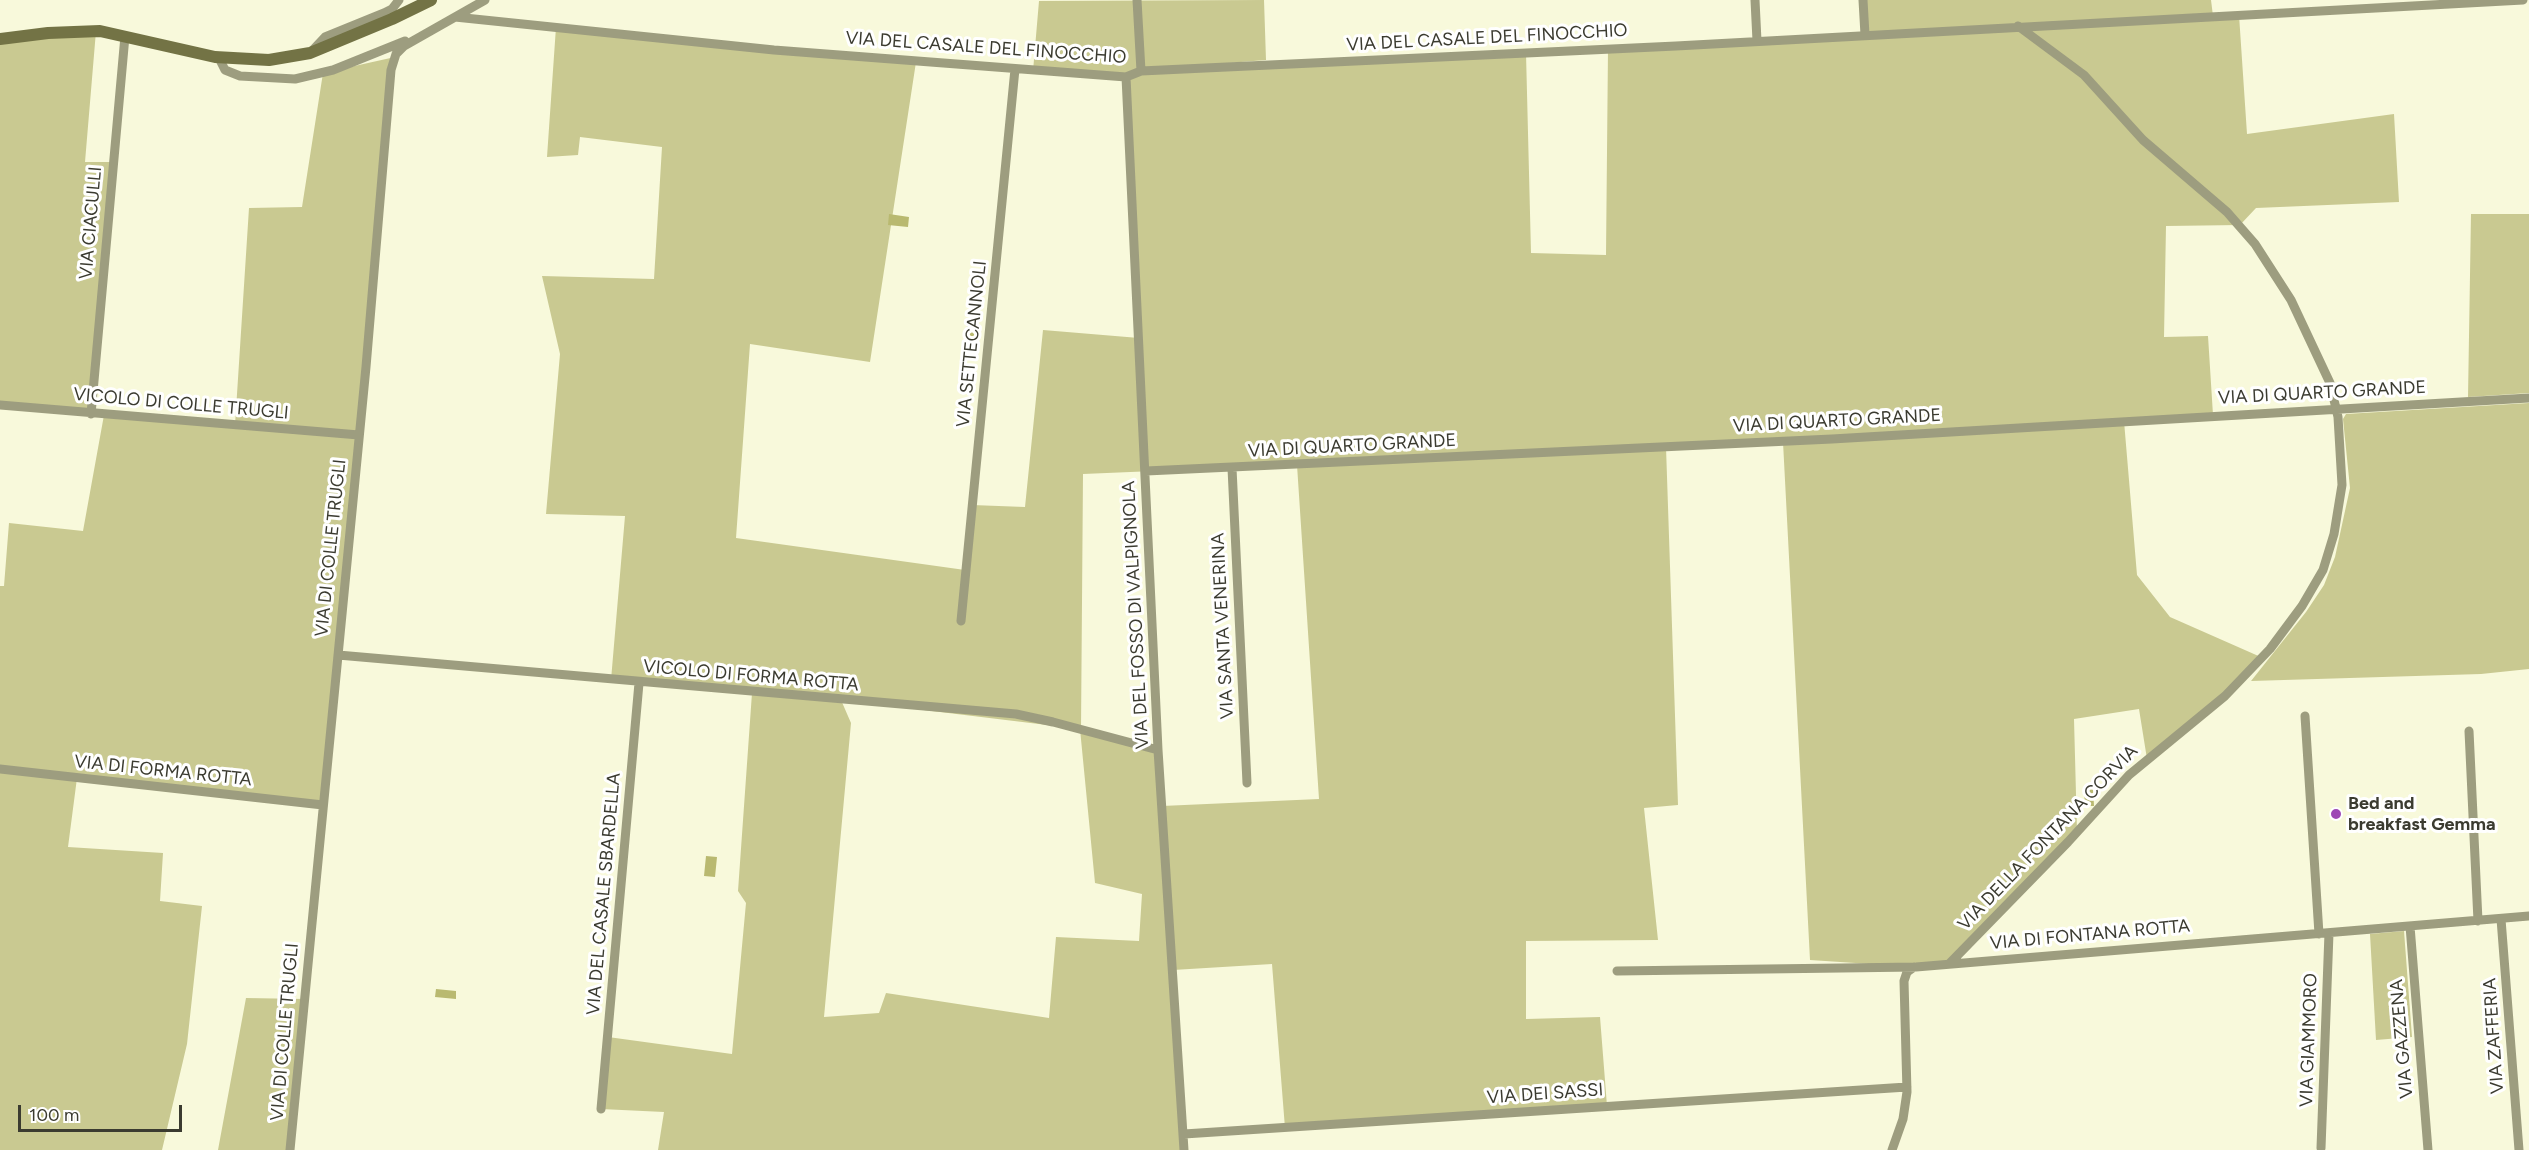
<!DOCTYPE html>
<html>
<head>
<meta charset="utf-8">
<style>
  body { margin:0 }
  #map { position:relative; width:2529px; height:1150px; overflow:hidden; background:#f8f9db; font-family:Figtree,sans-serif }
  canvas { display:block }
  .scale { position:absolute; left:18px; top:1105px; width:164px; height:27px; box-sizing:border-box; border:3px solid #3b3b30; border-top:0; padding-left:8px; font-size:18px; line-height:21px; white-space:nowrap; color:#3b3b30; -webkit-text-stroke:4px #fff; paint-order:stroke }
</style>
</head>
<body>
<div id="map">
<canvas width="2529" height="1150"></canvas>
<div class="scale">100 m</div>
</div>
<script>
const ctx = document.querySelector('canvas').getContext('2d');
ctx.lineJoin = 'round';
function fill(path, color) { ctx.fillStyle = color; ctx.fill(path, 'evenodd'); }
const shape = rows => new Path2D(rows.map(r => 'M' + r).join(''));
function stroke(path, color, width, dash) { ctx.strokeStyle = color; ctx.lineWidth = width; ctx.lineCap = dash ? 'butt' : 'round'; ctx.setLineDash(dash || []); ctx.stroke(path); }
function write(font, color, halo, rows, align = 'center') {
  ctx.font = font + ' Figtree,sans-serif'; ctx.lineWidth = 6; ctx.setLineDash([]); ctx.textBaseline = 'middle'; ctx.strokeStyle = halo; ctx.fillStyle = color; for (const [text, x, y, turn = 0] of rows) {
    ctx.save(); ctx.translate(x, y); ctx.rotate((+turn || 0) * Math.PI / 180); ctx.textAlign = isNaN(turn) ? turn : align; if (halo) ctx.strokeText(text, 0, 0); ctx.fillText(text, 0, 0); ctx.restore();
  }
}
fill(shape([
  [1264,0,1266,60,1228,63,1526,53,1531,253,1606,255,1608,49,1864,35,1863,0,2211,0,2213,16,2239,15,2247,134,2394,114,2399,202,2256,208,2240,225,2166,226,2164,337,2208,336,2213,415,2124,421,2137,575,2170,617,2263,658,2147,759,2139,709,2074,719,2077,832,1950,963,1916,967,1810,960,1783,442,1666,447,1678,805,1644,808,1658,940,1526,941,1526,1019,1600,1017,1607,1106,1285,1128,1272,964,1173,970,1184,1150,658,1150,664,1112,601,1109,608,1037,732,1054,746,903,738,891,752,693,611,680,625,516,546,514,560,354,542,276,654,279,662,147,580,137,578,155,547,157,556,27,916,62,870,362,750,344,736,538,965,570,972,505,1025,507,1043,330,1139,338,1126,78,1033,71,1039,1],
  [1297,465,1319,799,1162,806,1158,750,1081,729,1083,474],
  [841,700,1080,729,1095,883,1142,894,1139,941,1056,937,1049,1018,886,993,879,1013,824,1017,851,723],
  [96,31,85,162,113,162,91,414,0,405,0,39],
  [395,57,323,805,77,778,68,847,163,853,160,901,202,906,187,1044,162,1150,0,1150,0,586,4,586,9,523,83,531,104,415,235,425,249,208,302,207,323,73],
  [2471,214,2529,214,2529,393,2468,397],
  [2529,403,2529,669,2481,674,2251,681,2306,612,2324,585,2335,557,2350,488,2343,419,2346,414],
  [2404,931,2412,1037,2376,1040,2370,934],
  [246,998,304,999,290,1150,218,1150]
]), '#c9c991');
fill(shape([
  [889,214,909,217,908,227,888,225],
  [967,324,977,324,976,347,966,347],
  [2093,789,2094,806,2085,806,2084,790],
  [706,856,717,857,715,877,704,876],
  [436,989,456,991,456,999,435,997]
]), '#b9b970');
stroke(shape([
  [1137,0,1141,71],
  [1755,0,1757,41],
  [1863,0,1865,35],
  [455,17,774,50,1126,77,1141,71,1676,46,2523,0],
  [310,53,325,37,384,13,392,9,399,0],
  [219,58,225,70,240,76,295,79,333,70,405,41],
  [1126,77,1158,750,1184,1150],
  [0,405,359,435],
  [91,414,125,36],
  [1232,468,1247,783],
  [1146,471,1832,439,2529,398],
  [961,621,1015,69],
  [338,655,1016,714,1053,722,1158,750],
  [2305,716,2319,934],
  [2469,731,2478,921],
  [0,769,323,805],
  [2501,919,2519,1150],
  [2410,926,2428,1150],
  [1950,963,2068,842,2129,775,2225,696,2270,649,2302,606,2323,570,2334,534,2342,485,2338,417,2330,383,2291,300,2255,244,2227,212,2143,140,2084,75,2018,26],
  [1617,971,1916,967,2529,916],
  [601,1109,639,683],
  [1184,1134,1907,1087],
  [2321,1148,2329,933],
  [290,1150,366,367,391,70,396,54,404,46,485,0],
  [1892,1150,1903,1119,1907,1092,1904,981,1907,972,1914,967]
]), '#9d9d7f', 9);
stroke(shape([
  [0,39,48,33,100,31,215,57,269,60,310,53,392,19,431,0]
]), '#737345', 12);
for (const [x, y, r, color] of [
  [2336,814,6,"#9d48b5"]
]) { const dot = new Path2D(); dot.arc(x, y, r, 0, 2 * Math.PI); ctx.fillStyle = color; ctx.fill(dot); stroke(dot, '#fff', 2); }
write('18px', '#3b3b30', '#fff', [
  ["VIA DEL CASALE DEL FINOCCHIO",1487,38,-3],
  ["VIA DEL CASALE DEL FINOCCHIO",986,48,4],
  ["VIA CIACULLI",91,223,-85],
  ["VIA SETTECANNOLI",972,344,-84],
  ["VIA DI QUARTO GRANDE",2322,393,-3],
  ["VICOLO DI COLLE TRUGLI",181,404,5],
  ["VIA DI QUARTO GRANDE",1837,421,-3],
  ["VIA DI QUARTO GRANDE",1352,446,-3],
  ["VIA DI COLLE TRUGLI",331,548,-84],
  ["VIA DEL FOSSO DI VALPIGNOLA",1136,615,-93],
  ["VIA SANTA VENERINA",1223,626,-93],
  ["VICOLO DI FORMA ROTTA",751,676,5],
  ["VIA DI FORMA ROTTA",163,771,6],
  ["VIA DELLA FONTANA CORVIA",2048,838,-46],
  ["VIA DEL CASALE SBARDELLA",604,894,-85],
  ["VIA DI FONTANA ROTTA",2090,935,-5],
  ["VIA DI COLLE TRUGLI",285,1032,-85],
  ["VIA ZAFFERIA",2494,1036,-94],
  ["VIA GAZZENA",2402,1039,-95],
  ["VIA GIAMMORO",2309,1040,-88],
  ["VIA DEI SASSI",1545,1094,-4]
]);
write('bold 18px', '#3b3b30', '#fff', [
  ["Bed and",2348,804],
  ["breakfast Gemma",2348,825]
], 'left');
</script>
</body>
</html>
